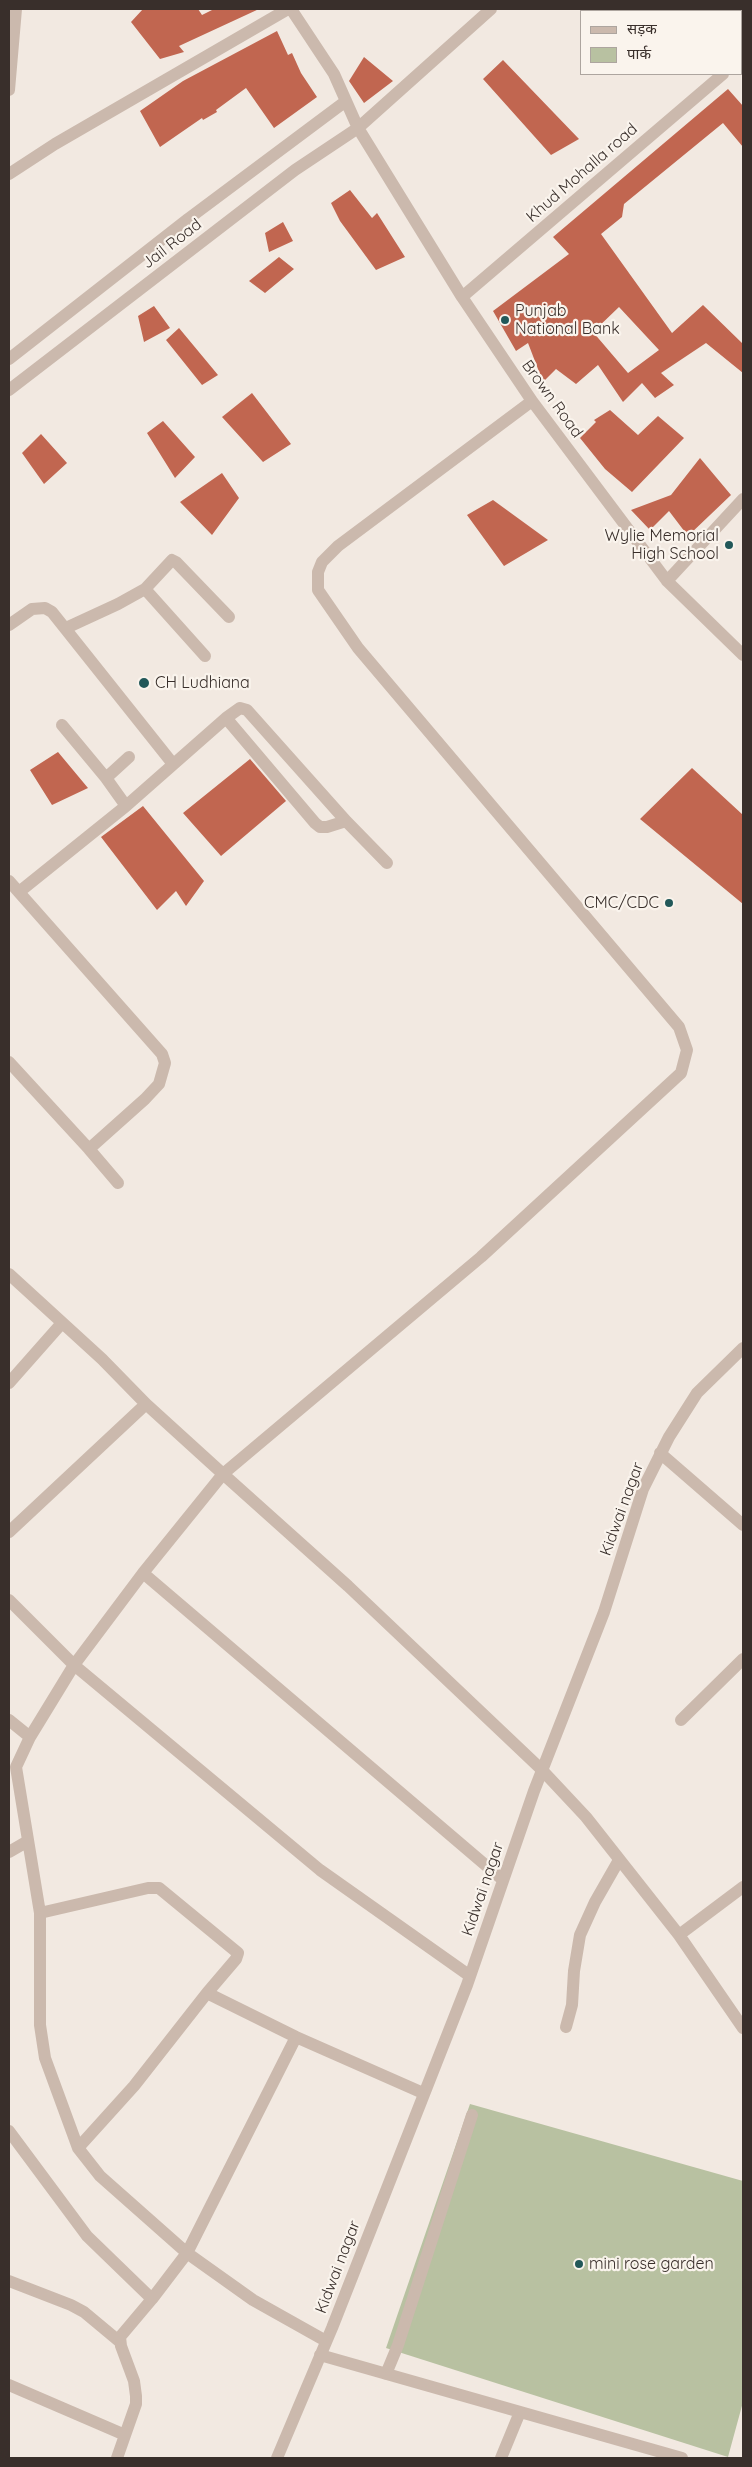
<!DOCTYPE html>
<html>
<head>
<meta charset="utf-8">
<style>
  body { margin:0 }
  #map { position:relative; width:752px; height:2467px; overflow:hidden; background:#f2e9e1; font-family:Quicksand,"Noto Sans Devanagari",sans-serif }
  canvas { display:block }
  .frame { position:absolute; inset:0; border:10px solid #392f2b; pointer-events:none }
  .legend { position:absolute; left:580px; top:10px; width:162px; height:65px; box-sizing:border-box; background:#faf4ed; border:1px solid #ada59f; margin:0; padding:6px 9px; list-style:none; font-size:15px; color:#392f2b }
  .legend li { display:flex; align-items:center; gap:10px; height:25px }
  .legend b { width:25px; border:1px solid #ada59f }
</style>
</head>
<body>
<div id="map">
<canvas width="752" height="2467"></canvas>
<div class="frame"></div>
<ul class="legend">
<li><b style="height:6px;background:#cbb9ad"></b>सड़क</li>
<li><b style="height:14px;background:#b8c1a1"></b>पार्क</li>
</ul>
</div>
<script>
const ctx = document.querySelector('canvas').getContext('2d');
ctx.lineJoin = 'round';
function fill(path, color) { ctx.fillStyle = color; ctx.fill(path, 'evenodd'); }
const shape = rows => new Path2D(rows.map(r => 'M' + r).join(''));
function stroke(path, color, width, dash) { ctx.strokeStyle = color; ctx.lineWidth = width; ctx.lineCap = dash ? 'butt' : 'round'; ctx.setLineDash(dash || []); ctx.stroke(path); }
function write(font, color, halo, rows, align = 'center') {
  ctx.font = font + ' Quicksand,sans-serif'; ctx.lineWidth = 4.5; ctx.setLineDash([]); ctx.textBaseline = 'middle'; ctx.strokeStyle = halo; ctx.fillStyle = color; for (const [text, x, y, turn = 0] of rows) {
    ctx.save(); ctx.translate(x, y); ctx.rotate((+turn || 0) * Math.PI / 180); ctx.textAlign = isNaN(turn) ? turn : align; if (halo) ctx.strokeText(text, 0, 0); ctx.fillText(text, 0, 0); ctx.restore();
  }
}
fill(shape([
  [470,2104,743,2181,743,2402,728,2457,386,2348]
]), '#b8c1a1');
fill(shape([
  [143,9,198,9,202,15,214,9,259,9,179,46,184,52,160,59,131,22],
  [277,31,288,55,292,53,301,73,317,97,274,128,246,88,216,110,217,112,203,120,202,118,160,147,140,111,183,81],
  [364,57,393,81,364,103,349,81],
  [503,60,579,139,551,155,483,79],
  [728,89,743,106,743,147,723,123,624,204,622,217,601,234,672,333,703,305,743,344,743,373,706,343,661,373,674,385,655,398,642,383,623,402,598,365,576,384,556,369,543,382,528,343,516,351,493,311,569,254,553,237],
  [619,307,659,350,628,373,593,332],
  [350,190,372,218,377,213,405,257,376,270,340,221,331,203],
  [283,222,293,241,269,252,265,233],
  [279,257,294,269,265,293,249,281],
  [154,306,170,328,144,342,138,316],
  [179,328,218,375,202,385,166,340],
  [252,393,291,444,263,462,222,417],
  [610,410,638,435,658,416,684,438,632,492,605,469,580,438,596,422,594,420],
  [163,421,195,457,175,478,147,433],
  [41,434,67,463,44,484,22,453],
  [700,458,731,495,688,536,669,511,650,530,631,510,671,495],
  [222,473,239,498,212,535,180,502],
  [493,500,548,540,504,566,467,515],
  [58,752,88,788,52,805,30,770],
  [250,759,286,801,221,856,183,813],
  [692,768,743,815,743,904,640,819],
  [143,806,204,881,186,906,176,891,157,910,101,837]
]), '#c16650');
stroke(shape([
  [291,9,334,74,358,128,462,297,532,401,667,581,743,655],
  [741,58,743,56],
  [9,90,16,9],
  [9,174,55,144,288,9],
  [462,297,723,74],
  [9,359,188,219,346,101],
  [9,390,295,170,358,128,491,9],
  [667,581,743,499],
  [145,589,205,656],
  [9,625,32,609,45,608,52,612,173,764],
  [66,628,118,604,145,589,172,560,176,562,229,617],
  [226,718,240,708,247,710,346,821],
  [62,725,106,778,129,757],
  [106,778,126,806],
  [9,881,162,1054,165,1063,159,1084,145,1099,89,1149,9,1062],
  [19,892,126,806,226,718,315,823,320,827,327,827,346,821,387,863],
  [89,1149,118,1183],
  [9,1274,102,1359,146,1404,223,1474,348,1586,542,1770,586,1817,679,1935,743,2028],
  [9,1383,62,1323],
  [660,1453,743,1525],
  [9,1532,146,1404],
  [143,1573,503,1880],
  [9,1600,74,1665,320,1870,470,1976],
  [9,1720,30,1737],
  [681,1720,743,1659],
  [9,1852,28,1841],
  [40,1913,148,1888,159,1888,238,1953,236,1959,207,1993],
  [679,1935,743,1887],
  [566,2027,572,2005,574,1971,580,1935,595,1902,619,1860],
  [9,2131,87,2236,152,2299,120,2337,121,2346,134,2381,136,2396,136,2404,117,2458],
  [78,2148,134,2086,207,1993,296,2037,423,2093],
  [9,2281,71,2305,84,2312,120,2342],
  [152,2299,187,2253,296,2037],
  [326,2341,253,2300,187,2253,100,2176,78,2148,45,2058,40,2025,40,1913,16,1767,30,1737,74,1665,143,1573,223,1474,481,1257,681,1073,687,1050,679,1027,358,648,318,590,318,572,322,562,338,546,532,401],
  [320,2355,682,2458],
  [386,2374,398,2345,472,2115],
  [9,2385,125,2435],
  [277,2458,332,2328,467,1985,534,1791,604,1612,643,1489,669,1437,697,1393,743,1348],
  [501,2458,520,2412]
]), '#cbb9ad', 12);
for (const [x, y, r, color] of [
  [505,320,5,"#225859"],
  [729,545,5,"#225859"],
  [144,683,6,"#225859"],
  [669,903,5,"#225859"],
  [579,2264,5,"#225859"]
]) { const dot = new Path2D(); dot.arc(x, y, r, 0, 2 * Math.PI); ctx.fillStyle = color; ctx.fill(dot); stroke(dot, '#faf4ed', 2); }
write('16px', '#392f2b', '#faf4ed', [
  ["Khud Mohalla road",582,173,-41],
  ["Jail Road",172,244,-38],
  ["Brown Road",552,399,54],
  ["Kidwai nagar",622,1509,-70],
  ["Kidwai nagar",483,1889,-71],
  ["Kidwai nagar",338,2267,-69]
]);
write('16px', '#392f2b', '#faf4ed', [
  ["Punjab",515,311],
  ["National Bank",515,329],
  ["Wylie Memorial",719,536,"right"],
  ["High School",719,554,"right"],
  ["CH Ludhiana",155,683],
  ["CMC/CDC",659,903,"right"],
  ["mini rose garden",589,2264]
], 'left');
</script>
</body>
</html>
